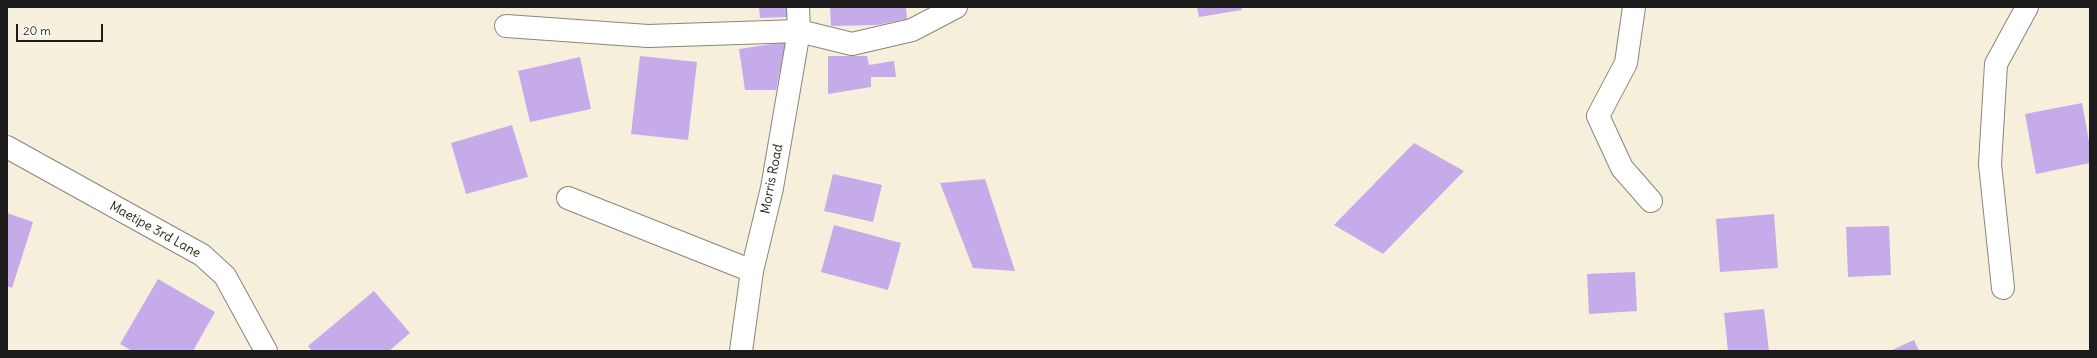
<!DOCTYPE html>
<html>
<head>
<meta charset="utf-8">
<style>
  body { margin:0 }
  #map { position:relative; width:2097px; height:358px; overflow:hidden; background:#f5efdc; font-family:Delius,sans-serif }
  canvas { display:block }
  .frame { position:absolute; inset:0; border:8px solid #1c1c1c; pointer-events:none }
  .scale { position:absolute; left:16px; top:24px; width:87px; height:18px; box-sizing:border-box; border:2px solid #1c1c1c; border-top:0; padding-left:5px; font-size:12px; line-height:14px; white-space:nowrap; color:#1c1c1c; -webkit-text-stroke:3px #fdfcf7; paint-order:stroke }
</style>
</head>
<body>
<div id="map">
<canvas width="2097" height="358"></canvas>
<div class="frame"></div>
<div class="scale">20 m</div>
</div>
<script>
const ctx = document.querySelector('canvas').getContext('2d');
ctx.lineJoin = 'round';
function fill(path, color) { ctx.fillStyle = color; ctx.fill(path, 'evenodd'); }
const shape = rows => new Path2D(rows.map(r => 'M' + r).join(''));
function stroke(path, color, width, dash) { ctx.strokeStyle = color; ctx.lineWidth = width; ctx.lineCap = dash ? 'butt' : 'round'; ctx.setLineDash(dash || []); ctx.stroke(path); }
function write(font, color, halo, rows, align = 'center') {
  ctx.font = font + ' Delius,sans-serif'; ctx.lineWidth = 3; ctx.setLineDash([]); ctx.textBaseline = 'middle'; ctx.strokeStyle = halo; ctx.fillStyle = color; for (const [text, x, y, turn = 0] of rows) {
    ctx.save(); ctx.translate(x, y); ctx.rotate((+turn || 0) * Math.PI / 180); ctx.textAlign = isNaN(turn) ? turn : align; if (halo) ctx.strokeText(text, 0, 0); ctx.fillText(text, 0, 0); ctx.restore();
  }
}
fill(shape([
  [759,7,788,7,788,17,760,18],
  [830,7,906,7,907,19,877,25,831,26],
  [1197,7,1241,7,1242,10,1199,17],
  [786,42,776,90,745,90,739,49],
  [640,56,697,62,688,140,631,134],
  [828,56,867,56,869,65,894,61,896,77,871,77,871,87,828,94],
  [580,57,591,109,530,122,518,71],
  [2082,103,2090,147,2090,163,2036,174,2025,114],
  [512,125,528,177,466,194,451,143],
  [1414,143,1464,171,1383,254,1334,225],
  [833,174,882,185,873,222,824,211],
  [985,179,1015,271,973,268,940,183],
  [7,213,33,222,12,288,7,286],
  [1774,214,1778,268,1720,272,1716,219],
  [834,225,901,243,888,290,821,272],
  [1889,226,1891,275,1848,277,1846,227],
  [1635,272,1637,311,1589,314,1587,274],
  [158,279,215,312,193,351,132,351,120,344],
  [374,291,410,333,389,351,312,351,308,346],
  [1764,309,1769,351,1728,351,1724,313],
  [1914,340,1919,351,1890,351]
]), '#c6abea');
const street = shape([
  [1634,7,1626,63,1598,116,1622,168,1651,201],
  [506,26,648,36,799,31,852,44,912,30,956,7],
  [7,147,202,255,225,276,266,351],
  [568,198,752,271],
  [2003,288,1990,164,1996,64,2027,7]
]);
const primary = shape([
  [741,351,752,271,772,188,799,31,798,7]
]);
stroke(street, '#88867c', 24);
stroke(primary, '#88867c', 24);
stroke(street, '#fff', 22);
stroke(primary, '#fff', 22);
write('13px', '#1c1c1c', '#fdfcf7', [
  ["Morris Road",772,179,-79],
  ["Maetipe 3rd Lane",155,230,29]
]);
</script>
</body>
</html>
